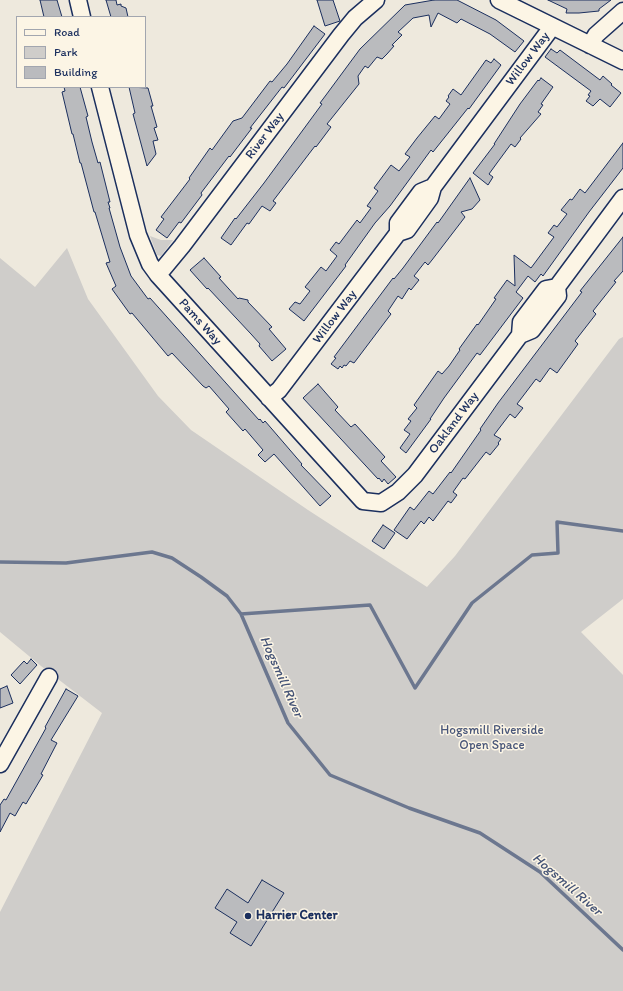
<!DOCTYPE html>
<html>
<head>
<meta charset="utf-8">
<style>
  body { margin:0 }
  #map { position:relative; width:623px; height:991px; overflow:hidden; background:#eee9dd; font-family:Itim,sans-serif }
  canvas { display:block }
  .legend { position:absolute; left:16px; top:16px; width:130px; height:72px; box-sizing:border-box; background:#fcf5e5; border:1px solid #a2a6af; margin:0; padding:5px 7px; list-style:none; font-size:12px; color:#1b2f5e }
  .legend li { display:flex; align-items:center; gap:8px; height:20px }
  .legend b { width:20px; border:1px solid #a2a6af }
</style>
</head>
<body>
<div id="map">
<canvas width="623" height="991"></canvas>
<ul class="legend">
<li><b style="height:5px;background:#fcf5e5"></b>Road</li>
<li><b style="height:11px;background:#cfcdca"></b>Park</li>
<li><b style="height:11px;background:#babbbe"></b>Building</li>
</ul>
</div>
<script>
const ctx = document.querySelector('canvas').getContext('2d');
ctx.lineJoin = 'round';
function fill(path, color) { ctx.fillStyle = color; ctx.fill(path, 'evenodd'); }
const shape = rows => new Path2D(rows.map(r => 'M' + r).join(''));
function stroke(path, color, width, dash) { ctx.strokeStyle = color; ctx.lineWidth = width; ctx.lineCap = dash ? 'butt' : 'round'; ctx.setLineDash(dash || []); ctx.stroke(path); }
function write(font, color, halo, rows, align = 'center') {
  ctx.font = font + ' Itim,sans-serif'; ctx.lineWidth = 3; ctx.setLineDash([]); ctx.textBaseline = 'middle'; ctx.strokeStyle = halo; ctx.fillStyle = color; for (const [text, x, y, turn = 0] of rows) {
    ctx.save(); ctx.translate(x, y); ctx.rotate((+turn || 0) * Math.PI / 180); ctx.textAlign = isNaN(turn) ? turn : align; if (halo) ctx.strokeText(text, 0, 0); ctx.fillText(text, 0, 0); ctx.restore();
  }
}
fill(shape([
  [150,236,161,240,173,240,161,256,157,255],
  [67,248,88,299,158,396,191,430,308,510,427,587,455,556,619,339,623,337,623,599,581,632,623,675,623,991,0,991,0,912,102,713,41,666,0,632,0,258,35,287]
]), '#cfcdca');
stroke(shape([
  [0,562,66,563,152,552,172,558,201,577,227,596,241,614,288,723,330,775,409,808,480,833,540,872,623,950],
  [241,614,370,605,415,688,472,603,532,555,558,553,557,522,623,531]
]), '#6c778f', 3.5);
const building = shape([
  [40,0,57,0,62,17,44,17,40,0],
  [106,0,116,0,117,5,121,4,121,6,126,8,128,17,111,17,106,0],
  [317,0,333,0,340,21,325,26,317,0],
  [434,0,457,0,496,20,524,41,515,52,490,34,461,19,457,23,438,13,431,27,429,15,413,18,398,32,402,35,392,45,394,46,387,54,382,59,377,57,368,68,365,66,358,76,359,84,327,124,331,127,316,147,315,146,273,201,276,203,270,211,262,206,249,224,247,223,231,245,221,238,235,218,236,219,264,183,322,104,320,103,326,95,360,49,405,5,434,0],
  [548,0,611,0,599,9,599,11,579,13,566,13,567,9,548,0],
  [314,26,325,34,284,88,282,87,268,105,250,128,252,128,230,157,229,156,201,193,202,195,181,223,179,222,167,238,156,230,164,219,161,217,190,179,189,178,210,148,212,150,233,121,242,118,270,81,272,82,287,64,314,26],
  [551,49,557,53,560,50,600,80,603,76,612,84,611,85,621,93,610,107,600,99,593,106,586,101,590,96,588,95,591,91,545,57,551,49],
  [494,59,501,65,469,109,468,108,433,152,431,150,390,206,375,223,345,265,346,266,304,321,289,309,295,302,300,304,310,291,305,287,321,267,326,271,337,256,330,250,336,242,339,244,357,220,360,223,371,208,367,206,378,191,374,188,391,165,399,171,410,157,405,154,417,138,435,116,439,119,450,104,446,101,449,97,448,96,453,89,461,95,486,60,491,63,494,59],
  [541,78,553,87,541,104,543,105,538,112,541,114,520,138,521,139,515,147,511,144,497,163,489,174,493,177,488,185,473,173,495,144,494,144,520,104,538,80,539,81,541,78],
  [64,87,80,87,88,116,86,117,92,142,98,163,100,162,110,202,108,202,110,208,109,208,120,247,131,276,148,299,150,298,259,420,260,419,263,423,265,421,302,464,301,465,331,496,320,506,274,454,265,462,258,455,263,450,245,429,243,431,226,412,229,409,209,386,206,388,203,386,172,353,168,356,132,313,130,314,112,289,116,286,106,263,110,262,95,212,94,212,81,163,80,163,73,134,72,134,62,92,65,91,64,87],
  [129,87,148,88,153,106,151,106,157,127,154,128,158,140,153,141,156,154,147,166,133,114,135,113,129,87],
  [623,143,623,168,589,212,543,276,541,274,535,282,528,276,516,292,523,298,480,355,477,353,444,398,430,419,431,419,406,453,400,448,410,434,404,430,411,421,408,419,417,408,414,405,438,371,442,374,449,366,460,350,459,349,477,324,478,325,496,299,494,298,507,280,515,286,514,255,531,268,554,237,548,233,554,225,557,227,567,214,561,210,570,199,572,200,580,189,585,193,623,143],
  [470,178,480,200,472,209,461,212,465,217,432,260,428,265,425,262,414,276,419,280,411,290,409,288,402,299,398,296,388,311,391,314,354,363,350,361,346,366,344,365,342,368,340,366,338,369,331,364,336,358,334,357,393,278,394,279,403,268,437,222,438,223,470,178],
  [623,237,623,271,614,281,616,282,593,311,596,314,575,341,578,344,557,373,550,368,540,382,536,379,517,404,523,408,515,418,510,414,494,435,501,439,498,443,499,444,490,455,486,452,465,479,463,478,453,492,457,495,451,503,448,501,433,521,429,517,424,524,421,521,407,539,394,530,410,507,414,510,429,491,433,494,450,472,451,473,481,430,480,429,498,403,582,292,580,291,623,237],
  [204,258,221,277,219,278,238,299,239,298,248,300,248,302,272,327,269,329,286,349,272,361,259,346,260,344,251,334,208,288,207,289,190,270,204,258],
  [318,384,338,407,335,410,351,427,355,424,385,457,381,461,396,477,388,484,384,479,382,482,379,478,378,479,303,398,318,384],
  [383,525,395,533,384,549,372,541,383,525],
  [31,659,37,665,20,684,11,675,24,661,27,664,31,659],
  [7,686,13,703,0,708,0,689,7,686],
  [66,689,78,696,51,740,57,743,41,774,43,775,26,804,23,802,15,816,10,813,0,832,0,805,4,799,6,800,46,728,45,727,66,689],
  [262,880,284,893,251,946,230,933,237,922,215,908,227,889,248,903,262,880]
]);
fill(building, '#babbbe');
stroke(building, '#1b2f5e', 1);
const minor = shape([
  [78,0,82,17],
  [499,0,623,61],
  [590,45,596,35,623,11],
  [100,87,138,235,150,264,158,275,363,501,381,503,398,492,415,475,520,335,532,330,558,296,557,287],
  [398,233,407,230,430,198,433,187,552,27],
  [158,275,182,246,341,35,355,18,376,0],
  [520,335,521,322,546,289,557,287,623,198],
  [269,398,279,390,398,233,398,223,421,192,433,187],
  [0,764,49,677]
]);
stroke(minor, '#1b2f5e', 19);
stroke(minor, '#fcf5e5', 16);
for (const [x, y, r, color] of [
  [248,916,4,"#1b2f5e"]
]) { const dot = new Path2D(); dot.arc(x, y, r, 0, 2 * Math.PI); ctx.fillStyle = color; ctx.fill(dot); stroke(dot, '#fcf5e5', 1.5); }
write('13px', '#1b2f5e', '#fcf5e5', [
  ["Willow Way",528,59,-53],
  ["River Way",265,136,-53],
  ["Willow Way",335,317,-53],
  ["Pams Way",200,322,48],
  ["Oakland Way",454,423,-53]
]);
write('13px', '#485679', '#fcf5e5', [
  ["Hogsmill Riverside",492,731],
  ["Open Space",492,746]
]);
write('bold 13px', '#1b2f5e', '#fcf5e5', [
  ["Harrier Center",256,916]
], 'left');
write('italic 14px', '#445376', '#fcf5e5', [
  ["Hogsmill River",281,677,66],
  ["Hogsmill River",567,885,41]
]);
</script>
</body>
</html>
